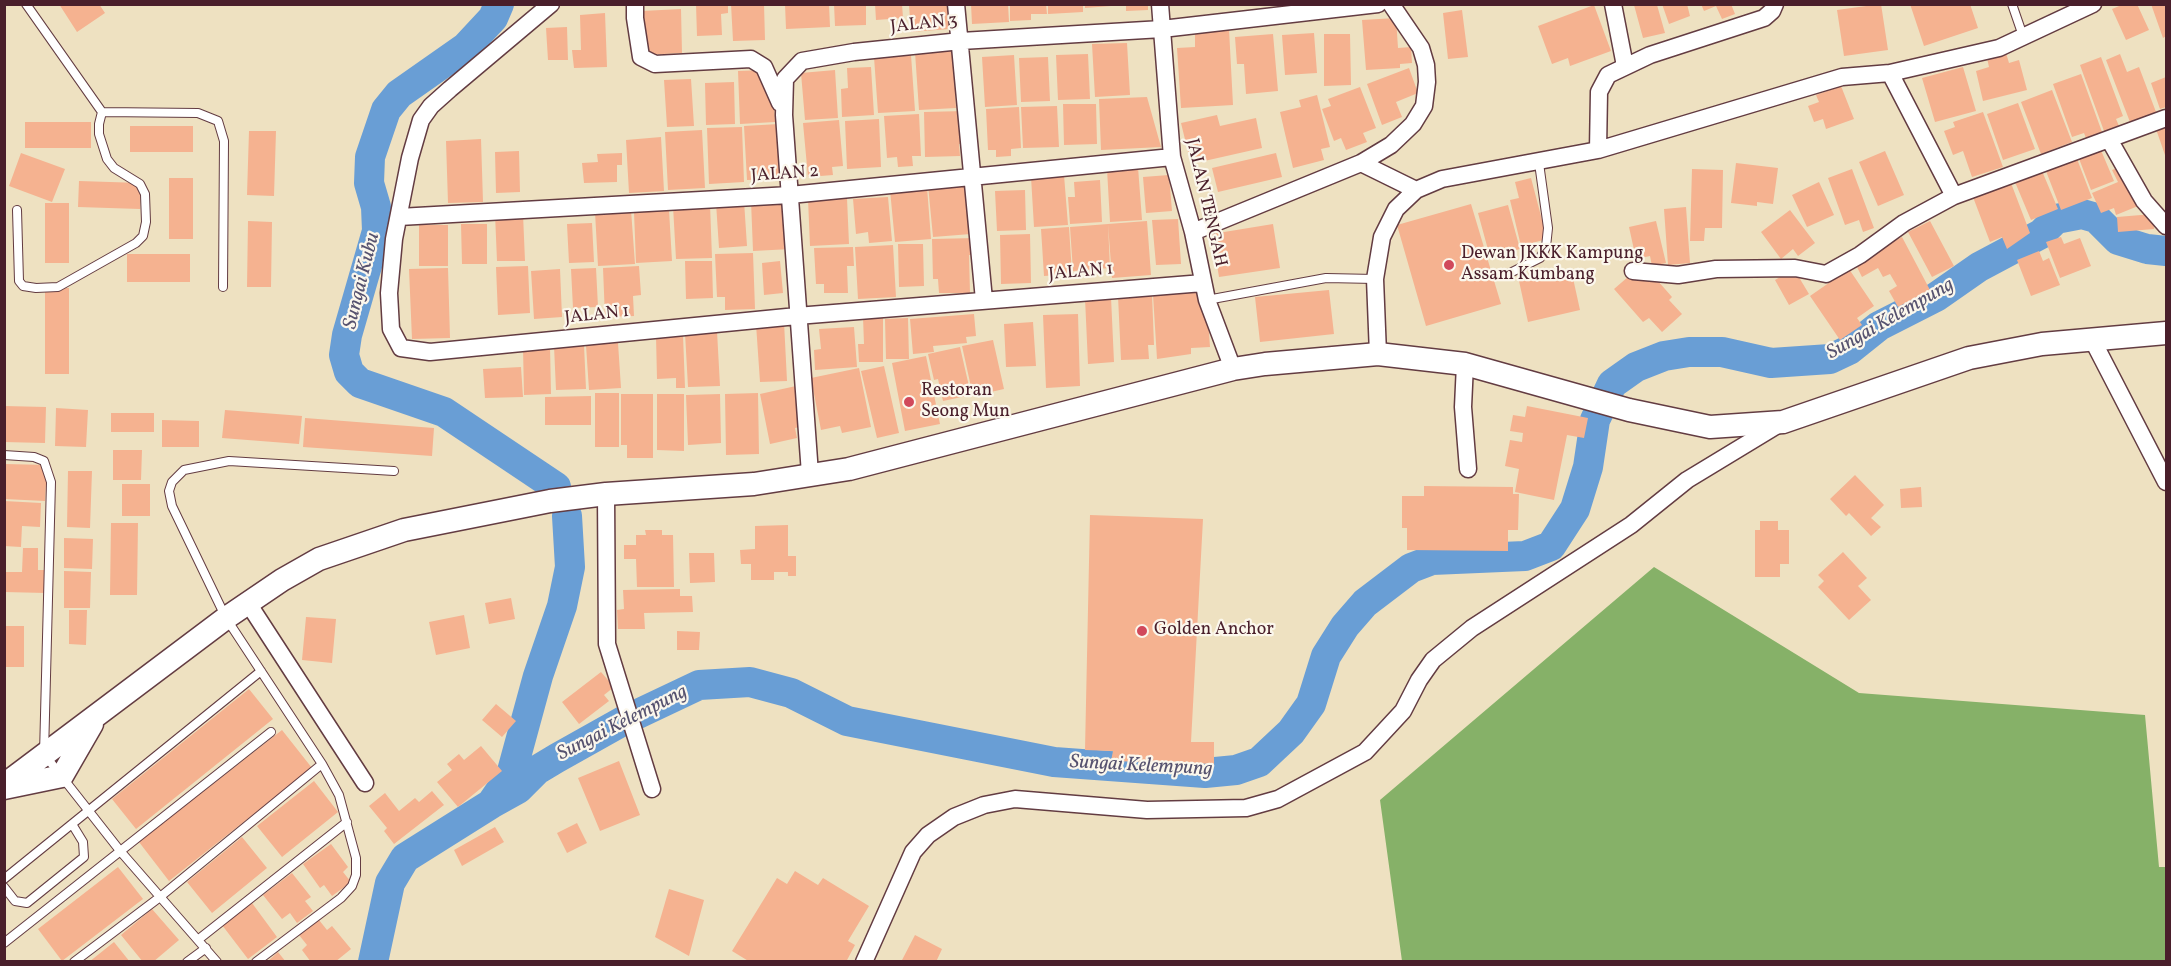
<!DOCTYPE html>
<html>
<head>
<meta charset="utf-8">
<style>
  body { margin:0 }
  #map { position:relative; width:2171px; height:966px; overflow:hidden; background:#eee1c1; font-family:Vollkorn,serif }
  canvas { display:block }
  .frame { position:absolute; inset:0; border:6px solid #4a1f2b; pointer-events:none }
</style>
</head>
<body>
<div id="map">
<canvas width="2171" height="966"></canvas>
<div class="frame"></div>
</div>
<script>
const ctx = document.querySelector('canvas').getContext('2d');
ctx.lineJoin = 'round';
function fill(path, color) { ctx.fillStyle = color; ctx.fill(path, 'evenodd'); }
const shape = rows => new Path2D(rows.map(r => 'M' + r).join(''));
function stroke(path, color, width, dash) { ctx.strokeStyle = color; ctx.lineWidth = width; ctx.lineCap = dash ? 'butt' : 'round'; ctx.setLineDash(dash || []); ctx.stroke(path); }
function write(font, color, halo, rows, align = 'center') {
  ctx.font = font + ' Vollkorn,serif'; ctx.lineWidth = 4.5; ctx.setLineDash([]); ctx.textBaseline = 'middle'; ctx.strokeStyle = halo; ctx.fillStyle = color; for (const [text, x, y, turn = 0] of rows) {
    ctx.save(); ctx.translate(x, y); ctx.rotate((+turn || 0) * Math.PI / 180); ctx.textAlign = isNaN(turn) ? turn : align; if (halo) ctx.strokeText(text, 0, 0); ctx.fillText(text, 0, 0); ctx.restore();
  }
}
fill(shape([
  [1654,567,1859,693,2145,715,2159,867,2166,867,2166,961,1402,961,1380,800]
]), '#86b168');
stroke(shape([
  [499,4,493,18,466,47,399,94,386,110,370,157,369,183,376,207,377,231,347,335,344,355,349,372,360,383,444,412,556,487],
  [491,804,518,789,537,770,557,758,623,721,699,685,750,682,791,693,847,721,1054,762,1205,773,1236,770,1259,762,1291,732,1311,704,1326,656,1345,626,1365,603,1411,568,1432,560,1525,556,1551,546,1575,509,1588,467,1595,420,1612,384,1636,367,1664,356,1689,352,1722,352,1771,363,1830,359,1849,350,1879,326,1936,297,1979,267,2041,234,2056,219,2082,214,2096,218,2118,240,2147,249,2166,251],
  [373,962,390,883,405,858,491,804,511,775,538,676,562,606,570,567,567,516]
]), '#699ed5', 30);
fill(shape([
  [59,4,99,4,105,13,77,32],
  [696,4,728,4,728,13,721,14,722,35,697,36],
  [731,4,764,4,765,40,733,41],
  [785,4,829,4,830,27,786,29],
  [834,4,866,4,866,25,835,26],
  [875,4,902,4,903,18,876,20],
  [971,4,1008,4,1009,22,972,24],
  [1010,4,1046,4,1047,14,1031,14,1031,20,1010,21],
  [1048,4,1083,4,1083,12,1048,14],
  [1085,4,1111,4,1111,6,1085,8],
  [1126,4,1148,4,1148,10,1126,11],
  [1662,4,1687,4,1690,16,1669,24],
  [1701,4,1731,4,1735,14,1722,19,1716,6,1704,11],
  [1881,4,1888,50,1844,56,1837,10],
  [1910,4,1970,4,1978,28,1924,46],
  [2124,4,2137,4,2149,30,2126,40,2112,9],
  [2151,4,2166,4,2166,36,2163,38],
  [909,5,948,5,949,29,911,32],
  [1594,5,1611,51,1570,66,1568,58,1552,64,1538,26],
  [1634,5,1657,5,1665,33,1643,38],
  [681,9,682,53,643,55,642,11],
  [1462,10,1468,57,1448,59,1443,13],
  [605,13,607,67,574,68,572,50,581,50,580,15],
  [1396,18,1398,48,1411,47,1412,63,1400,64,1400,68,1366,70,1362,20],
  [567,27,568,60,548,60,546,28],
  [1229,29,1233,105,1181,108,1177,48,1195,47,1195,31],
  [1314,33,1317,73,1285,75,1282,35],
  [1273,34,1278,91,1246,94,1244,64,1237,64,1235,37],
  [1324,34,1350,34,1351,85,1324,86],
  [1127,43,1130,95,1095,97,1092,44],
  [953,50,956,108,919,110,915,52],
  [2006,53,2009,63,2019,60,2027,90,1983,101,1976,71,1989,67,1987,58],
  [1088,54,1090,99,1058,100,1056,55],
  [2120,54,2127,72,2139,67,2156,112,2130,122,2106,60],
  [911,55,915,111,878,113,874,57],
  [1014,55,1017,105,985,107,982,57],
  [1048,57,1050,101,1021,102,1019,58],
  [2101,57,2123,116,2116,119,2119,126,2104,131,2080,65],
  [871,67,874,115,842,117,841,89,848,88,847,68],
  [1963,67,1976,111,1935,122,1922,78],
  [1409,68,1418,93,1396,102,1402,117,1382,125,1367,84],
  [765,70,773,84,775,122,740,124,738,71],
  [835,70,838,118,805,120,801,73],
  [2081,74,2102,132,2086,138,2084,133,2072,137,2053,84],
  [2166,77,2166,107,2160,109,2151,83],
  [691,79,694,126,667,127,664,80],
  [734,82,735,124,706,125,705,83],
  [1841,86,1854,119,1826,129,1823,119,1814,122,1808,106,1819,102,1816,95],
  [1360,87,1376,128,1363,133,1367,142,1346,150,1341,138,1334,141,1322,109,1331,106,1328,99],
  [2052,90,2072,142,2041,154,2021,102],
  [1317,95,1330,147,1321,149,1324,160,1293,168,1280,112,1301,107,1299,100],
  [1147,97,1161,147,1101,150,1099,99],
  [2018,103,2035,149,2003,160,1987,114],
  [1063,104,1096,104,1097,144,1064,145],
  [1057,106,1059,147,1023,148,1021,107],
  [1019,107,1021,148,1011,149,1011,156,996,157,996,150,988,150,986,109],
  [965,111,966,144,959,144,960,156,925,157,924,112],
  [1983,112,2003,167,1972,177,1963,151,1953,155,1944,131,1955,127,1953,122],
  [919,114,921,156,912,156,913,166,898,167,897,157,887,158,884,116],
  [1217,115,1220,126,1256,118,1262,148,1191,164,1181,123],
  [879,119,881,167,847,169,845,121],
  [839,120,843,166,832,167,833,175,808,177,803,123],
  [25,122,91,122,91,148,25,148],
  [779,124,781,179,747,180,744,126],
  [2166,125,2166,158,2156,129],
  [130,126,193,126,193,152,130,152],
  [742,127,744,182,709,184,707,128],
  [702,130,705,188,668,190,665,132],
  [249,131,276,131,274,196,247,195],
  [661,137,664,191,629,193,626,140],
  [481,139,483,202,448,203,446,141],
  [2100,148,2114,181,2091,190,2078,156],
  [519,151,520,192,496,193,495,152],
  [1885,151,1904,195,1878,206,1859,162],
  [21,153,65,169,52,202,9,186],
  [622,153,622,165,617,165,617,182,584,183,582,163,598,162,597,154],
  [1276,153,1282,177,1218,192,1212,168],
  [2077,159,2092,198,2061,210,2046,171],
  [1736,163,1778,168,1773,204,1757,202,1757,206,1731,203],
  [2127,164,2143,204,2116,215,2114,208,2101,213,2092,193,2118,182,2112,170],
  [1138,167,1142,220,1110,222,1107,169],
  [1692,169,1723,170,1722,228,1705,228,1704,241,1690,241],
  [1852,169,1874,228,1863,232,1859,220,1845,225,1828,178],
  [2042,171,2058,209,2031,220,2015,182],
  [1064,175,1068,225,1034,227,1031,177],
  [1169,175,1172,211,1146,213,1143,177],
  [169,178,193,178,193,239,169,239],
  [1531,178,1547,239,1521,246,1510,200,1519,198,1515,182],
  [1100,180,1102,222,1070,224,1068,197,1075,197,1074,182],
  [79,181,141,183,140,209,78,207],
  [966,182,971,234,933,237,928,185],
  [1819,182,1834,215,1807,227,1792,195],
  [2011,183,2030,233,2007,249,2002,237,1990,242,1973,197],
  [927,187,931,239,895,242,890,190],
  [1025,190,1026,230,997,231,995,191],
  [888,197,892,241,869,243,868,232,856,234,853,199],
  [847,198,849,244,810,246,808,199],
  [788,199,791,249,753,251,751,201],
  [744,201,747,246,719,248,716,203],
  [45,203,69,203,69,263,45,263],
  [710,204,712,258,676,259,673,206],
  [1471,204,1501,304,1426,326,1397,225],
  [1508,205,1520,249,1490,257,1478,213],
  [1686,207,1690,263,1668,265,1664,209],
  [631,210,635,264,598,266,595,212],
  [669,210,672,261,636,263,634,212],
  [1790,210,1815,243,1798,256,1793,249,1781,259,1761,232],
  [495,214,523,214,525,261,497,261],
  [2153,214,2154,229,2118,232,2117,217],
  [1178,219,1181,264,1156,265,1152,220],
  [248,221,272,222,271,287,247,287],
  [1147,221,1151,275,1112,278,1108,224],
  [1656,221,1666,263,1652,266,1650,256,1636,259,1629,227],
  [1930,221,1954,266,1932,277,1908,232],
  [592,223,594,262,569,263,567,224],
  [461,224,487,224,487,264,462,264],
  [1108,224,1110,268,1073,271,1070,227],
  [1273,224,1280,268,1219,277,1212,234],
  [419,225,448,225,448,266,419,266],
  [1069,227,1072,274,1044,276,1041,229],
  [1030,234,1031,283,1001,284,1000,235],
  [1902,237,1930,290,1898,307,1889,291,1897,286,1890,274,1883,277,1878,268,1862,277,1855,263],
  [2061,237,2064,244,2080,238,2091,266,2060,278,2046,242],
  [976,238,977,255,969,255,970,293,939,293,938,279,933,279,932,239],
  [898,244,923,244,924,286,899,287],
  [893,245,896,297,858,299,855,247],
  [853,247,854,266,847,266,848,293,824,293,824,284,816,284,814,248],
  [2039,251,2043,261,2049,258,2060,285,2031,296,2017,260],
  [753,253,755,309,725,310,725,297,717,297,715,254],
  [127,254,190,254,190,282,127,282],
  [685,261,712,261,713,298,686,299],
  [780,261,783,293,764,295,762,263],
  [1643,264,1672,297,1669,300,1682,314,1662,332,1649,318,1643,322,1614,289],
  [528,266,530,313,498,315,496,267],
  [639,266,641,295,633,296,634,316,605,317,603,268],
  [448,268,450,338,412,339,409,269],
  [596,268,598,307,573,308,571,269],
  [560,269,562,317,534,319,531,271],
  [1571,269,1580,310,1528,322,1519,281],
  [1794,269,1809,294,1789,305,1775,280],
  [1849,269,1874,306,1857,318,1862,325,1840,340,1810,296],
  [45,288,69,288,69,374,45,374],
  [1329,290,1334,334,1260,342,1255,297],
  [1199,292,1208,319,1210,347,1191,348,1191,354,1157,359,1153,295],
  [1152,294,1154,345,1148,345,1149,359,1121,360,1118,296],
  [1111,297,1114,362,1088,364,1085,298],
  [974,314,976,336,966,337,967,343,933,346,934,352,913,354,910,319],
  [1078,314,1080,386,1046,388,1043,315],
  [863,317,883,317,883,362,859,362,858,344,864,344],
  [908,318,909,359,886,359,885,319],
  [784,322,787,381,760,382,756,324],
  [1033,322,1036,366,1006,367,1004,324],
  [854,327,857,367,815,370,814,350,821,349,819,329],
  [717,331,720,386,688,387,685,333],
  [683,335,685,388,676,388,676,378,657,379,656,336],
  [993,340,1004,389,973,396,962,346],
  [618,343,621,388,589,390,586,345],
  [584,345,586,389,556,390,554,346],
  [550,346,551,394,524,395,523,347],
  [960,347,971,395,943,401,938,379,934,380,928,354],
  [926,356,940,424,905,431,892,363],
  [884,366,899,433,877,438,861,371],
  [521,367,523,397,485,398,483,369],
  [859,368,871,427,842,433,840,426,821,430,811,378],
  [796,386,804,426,795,428,797,438,770,444,760,394],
  [595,393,619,393,619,447,595,447],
  [758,393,759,454,726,455,725,394],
  [621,394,653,394,653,458,627,458,627,445,621,445],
  [657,394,684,394,684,451,657,450],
  [720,394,721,443,688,445,686,395],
  [591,396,591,425,545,425,545,397],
  [4,406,46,407,45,443,4,442],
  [1527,406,1588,418,1584,438,1567,435,1554,500,1515,492,1519,469,1505,466,1510,440,1522,442,1523,433,1510,431,1513,415,1525,417],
  [56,408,88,410,86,447,55,446],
  [225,410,302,416,299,444,222,438],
  [111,413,154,413,154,432,111,432],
  [305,418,434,428,432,456,303,447],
  [162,420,199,421,199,447,162,447],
  [113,450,142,450,141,480,113,480],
  [5,464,47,465,45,501,4,499],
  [68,471,92,471,90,528,67,527],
  [1855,475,1884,505,1871,518,1881,527,1871,536,1849,513,1846,516,1830,499],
  [122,484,150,484,150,516,122,516],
  [1424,486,1513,487,1513,494,1519,494,1518,530,1508,530,1508,551,1407,550,1407,528,1402,528,1402,496,1424,496],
  [1921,487,1922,507,1901,508,1900,489],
  [4,501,41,503,40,527,22,526,21,547,4,546],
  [1090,515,1203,519,1191,742,1214,742,1214,764,1111,761,1113,751,1085,750],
  [1760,521,1778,521,1778,530,1789,530,1789,564,1780,564,1780,577,1755,577,1755,530,1760,530],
  [111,523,138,523,137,595,110,595],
  [788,525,788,556,796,556,796,576,788,576,788,572,774,572,774,580,751,580,751,564,741,564,740,550,755,549,755,526],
  [645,530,662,530,662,535,673,535,674,587,637,587,636,559,624,559,624,545,636,545,636,535,646,535],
  [64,538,93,539,92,569,64,568],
  [23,548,38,548,38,570,46,570,46,593,4,592,4,572,22,572],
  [1843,552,1867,578,1858,586,1871,600,1849,620,1818,587,1824,581,1818,575],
  [689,553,714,553,715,582,690,583],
  [64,571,91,572,90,608,64,608],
  [680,589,680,596,692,596,693,612,644,613,645,629,618,629,617,610,624,609,623,590],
  [511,598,515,619,489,624,485,603],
  [69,610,87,610,86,645,69,644],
  [464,615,470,648,436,655,429,622],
  [306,617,336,619,332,663,302,660],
  [4,626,24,626,24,667,4,667],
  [677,631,700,632,699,650,677,650],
  [601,672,614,687,604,695,609,701,579,724,562,702],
  [249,689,273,719,136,829,112,799],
  [496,704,516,721,502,737,482,720],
  [282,730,312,768,169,881,139,842],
  [481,746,502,771,458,807,437,782,452,770,447,764,459,754,464,760],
  [619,761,640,815,600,831,578,778],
  [314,781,338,812,282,857,257,826],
  [432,791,444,805,394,844,384,831,387,828,369,806,385,793,399,811,415,798,419,802],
  [577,823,587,843,567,853,557,833],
  [495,827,504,842,462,866,454,850],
  [242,837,267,868,212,913,187,882],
  [331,844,348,867,343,872,351,882,332,896,324,885,320,888,303,864],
  [118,867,143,899,62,961,38,929],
  [795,871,818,885,823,878,869,906,848,941,855,945,846,962,750,962,732,951,777,878,787,884],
  [292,873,311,897,305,901,313,911,297,923,290,913,282,919,263,895],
  [669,889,704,900,689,956,655,937],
  [252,903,277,937,248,959,222,925],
  [152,909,179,940,153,962,143,962,121,935],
  [319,920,327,930,332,926,351,949,335,962,311,962,302,950,307,945,299,935],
  [915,935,942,949,936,962,901,962],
  [114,942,130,962,89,962],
  [278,952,286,962,267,962]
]), '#f5b290');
const lane = shape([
  [2012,4,2023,36],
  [102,112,198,113,218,121,224,141,223,287],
  [17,210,19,281,23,286,36,288,58,287,136,243,143,236,146,222,145,194,140,184,114,168,107,159,99,134,99,124,102,112,26,4],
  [1508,274,1540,258,1546,247,1548,228,1539,163],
  [1207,300,1326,278,1375,279],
  [4,455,34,457,44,461,51,482,44,754,121,852,217,962],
  [4,879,261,671],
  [4,887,15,901,27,903,84,857,83,842,72,824],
  [199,939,347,822],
  [4,943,271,732],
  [74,962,160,897,322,764],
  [187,962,206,948],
  [256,962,341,898,352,886,356,875,356,858,339,795,322,764,226,618,172,506,169,491,172,482,184,470,229,461,394,471]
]);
const street = shape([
  [551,4,450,89,431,106,421,120,410,158,394,239,389,293,391,329,401,348,430,352,797,316,1203,283],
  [635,4,635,18,641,57,655,64,751,59,764,67,780,103],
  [956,4,984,300],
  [1160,4,1172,157,1193,232,1207,300,1233,369],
  [1613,4,1625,66],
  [1890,73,1954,196],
  [2110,141,2144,201,2166,226],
  [1598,150,1599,92,1608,75,1650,55,1764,18,1772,11,1775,4],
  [1361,163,1416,190],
  [399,217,790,195,1172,157],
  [1193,232,1361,163,1391,145,1413,124,1424,106,1427,82,1426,65,1421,48,1391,4],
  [1633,271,1678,275,1716,269,1795,268,1826,274,1860,255,1904,223,1954,196,2166,118],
  [2092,339,2166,482],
  [1378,354,1375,279,1382,237,1396,209,1416,190,1442,179,1598,150,1842,77,1890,73,1999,48,2093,4],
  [1465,364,1463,407,1468,469],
  [810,474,784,115,785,79,802,61,854,52,961,41,1162,29,1378,4],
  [606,494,607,644,652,789],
  [248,603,365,783],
  [864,962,913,852,928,835,954,817,984,805,1015,799,1147,810,1246,808,1278,799,1365,752,1403,711,1419,680,1433,660,1472,628,1631,525,1687,480,1781,423]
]);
const secondary = shape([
  [4,785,226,618,282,580,319,559,404,530,550,501,606,494,754,484,849,469,1233,369,1265,364,1378,354,1465,364,1629,410,1710,427,1783,422,1969,358,2042,344,2166,333],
  [4,788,62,776,92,724]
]);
stroke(lane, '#633c42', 10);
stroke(street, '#633c42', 19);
stroke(secondary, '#633c42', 25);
stroke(lane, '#fff', 8);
stroke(street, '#fff', 16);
stroke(secondary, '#fff', 22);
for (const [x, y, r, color] of [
  [1449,265,6,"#d1495b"],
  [909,402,6,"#d1495b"],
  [1142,631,6,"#d1495b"]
]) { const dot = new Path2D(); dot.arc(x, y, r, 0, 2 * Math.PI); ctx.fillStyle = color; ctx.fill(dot); stroke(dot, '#fbf7ec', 2); }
write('18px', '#4a1f2b', '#fbf7ec', [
  ["JALAN 3",924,25,-6],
  ["JALAN 2",785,175,-4],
  ["JALAN TENGAH",1205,203,77],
  ["JALAN 1",1081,273,-5],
  ["JALAN 1",597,316,-6]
]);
write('18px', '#4a1f2b', '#fbf7ec', [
  ["Dewan JKKK Kampung",1461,255],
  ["Assam Kumbang",1461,276],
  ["Restoran",921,392],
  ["Seong Mun",921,413],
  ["Golden Anchor",1154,631]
], 'left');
write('italic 20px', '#56526f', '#fbf7ec', [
  ["Sungai Kubu",363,281,-76],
  ["Sungai Kelempung",1891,320,-30],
  ["Sungai Kelempung",623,724,-27],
  ["Sungai Kelempung",1141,767,3]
]);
</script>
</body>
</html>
